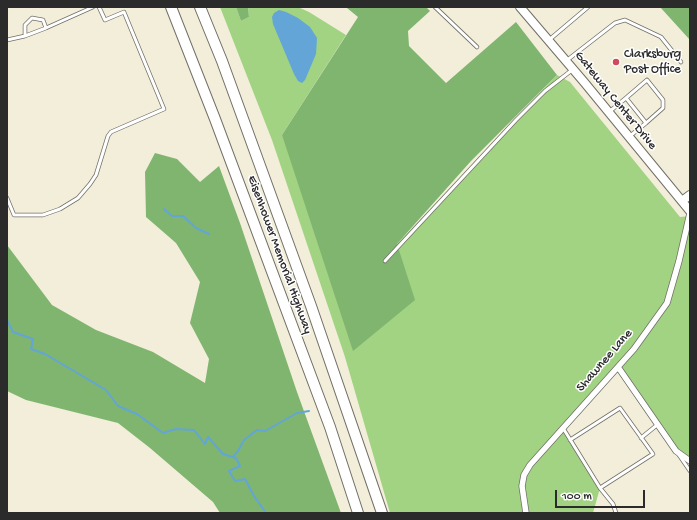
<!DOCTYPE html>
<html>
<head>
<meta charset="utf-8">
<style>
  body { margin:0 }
  #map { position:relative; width:697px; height:520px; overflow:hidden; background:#f2eeda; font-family:"Gochi Hand",sans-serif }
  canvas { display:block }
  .frame { position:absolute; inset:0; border:8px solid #2b2b2b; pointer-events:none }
  .scale { position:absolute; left:555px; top:490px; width:90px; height:18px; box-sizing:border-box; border:2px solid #2b2b2b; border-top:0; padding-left:5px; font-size:12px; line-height:14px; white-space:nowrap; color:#2b2b2b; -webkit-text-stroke:3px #fff; paint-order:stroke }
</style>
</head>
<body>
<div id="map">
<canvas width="697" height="520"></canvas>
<div class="frame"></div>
<div class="scale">100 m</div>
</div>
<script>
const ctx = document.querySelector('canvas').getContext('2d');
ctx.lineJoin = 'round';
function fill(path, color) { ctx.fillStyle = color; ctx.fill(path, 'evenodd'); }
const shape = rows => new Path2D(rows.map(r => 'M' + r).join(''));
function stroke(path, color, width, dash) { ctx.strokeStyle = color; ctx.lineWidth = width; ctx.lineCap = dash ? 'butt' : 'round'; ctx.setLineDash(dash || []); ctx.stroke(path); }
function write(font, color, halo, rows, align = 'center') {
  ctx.font = font + ' "Gochi Hand",sans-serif'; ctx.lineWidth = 3; ctx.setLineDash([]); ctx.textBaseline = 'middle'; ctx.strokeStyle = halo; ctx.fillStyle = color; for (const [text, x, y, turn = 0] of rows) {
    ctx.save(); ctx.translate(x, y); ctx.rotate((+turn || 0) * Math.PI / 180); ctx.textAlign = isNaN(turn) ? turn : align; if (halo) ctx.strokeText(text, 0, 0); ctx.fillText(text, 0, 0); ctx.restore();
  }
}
fill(shape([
  [220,7,236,7,241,21,249,17,248,7,298,7,309,12,346,35,282,135,399,252,397,244,557,75,570,82,680,217,690,216,690,461,676,451,618,368,563,428,600,488,593,513,390,513,345,357,272,140]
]), '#a1d382');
fill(shape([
  [236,7,248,7,249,17,241,21],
  [348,7,426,7,430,11,408,31,409,46,446,83,516,22,557,75,471,161,397,244,415,300,353,351,282,135,358,17,347,8],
  [660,7,690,7,690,40],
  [155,153,177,159,200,182,219,166,240,223,297,392,341,513,220,513,213,502,150,448,118,423,26,400,7,391,7,245,52,305,96,330,153,352,205,383,209,359,190,323,200,282,176,243,146,217,145,172]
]), '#80b570');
fill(shape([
  [279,10,286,12,298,18,310,27,317,38,316,54,305,80,302,83,298,81,294,74,273,24,272,17,274,13]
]), '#62a5d6');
stroke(shape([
  [164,209,172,216,183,216,196,228,209,234],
  [7,320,13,332,33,339,31,349,45,354,106,390,118,406,137,414,163,433,176,429,194,430,205,444,208,437,223,454,236,458,240,466,229,471,235,481,245,479,254,496,266,513],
  [233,457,238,451,244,440,257,430,265,431,297,413,309,411]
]), '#62a5d6', 2);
const lane = shape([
  [435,7,477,47],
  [25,36,25,25,32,18,43,20,46,28],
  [7,40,25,36,46,28,93,7],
  [549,40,588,7],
  [566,61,615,23,625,20,661,37,681,62],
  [626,98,647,80,663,100,663,108,646,123],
  [609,112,626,98,646,123,630,136],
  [7,198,14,215,43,215,60,209,78,198,90,184,96,175,108,136,111,132,164,109,124,12,105,20,99,7],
  [385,261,516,120,545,91,572,70],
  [563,428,600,488,613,504,616,513],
  [641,438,657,425],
  [570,440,620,408,653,454,600,488],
  [679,455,690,471]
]);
const street = shape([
  [618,367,676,451,690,461],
  [526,513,522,486,524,475,530,465,634,349,667,303,679,261,690,213]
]);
const secondary = shape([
  [520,7,584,82,690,211],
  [682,201,690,195]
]);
const highway = shape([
  [171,7,215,119,330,427,358,513],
  [200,7,222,61,311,306,382,513]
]);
stroke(lane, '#716f68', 4.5);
stroke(street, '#716f68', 7);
stroke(secondary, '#716f68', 10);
stroke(highway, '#716f68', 12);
stroke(lane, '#fff', 3);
stroke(street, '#fff', 5.5);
stroke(secondary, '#fff', 8);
stroke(highway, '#fff', 10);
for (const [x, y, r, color] of [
  [616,62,4,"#d1495b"]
]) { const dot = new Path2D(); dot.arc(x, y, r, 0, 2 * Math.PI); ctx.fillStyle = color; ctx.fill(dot); stroke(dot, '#fff', 1.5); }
write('13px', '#2b2b2b', '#fff', [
  ["Clarksburg",624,55],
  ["Post Office",624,70]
], 'left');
write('13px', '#2b2b2b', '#fff', [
  ["Gateway Center Drive",615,101,51],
  ["Eisenhower Memorial Highway",279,255,70],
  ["Shawnee Lane",605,361,-49]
]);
</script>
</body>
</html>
